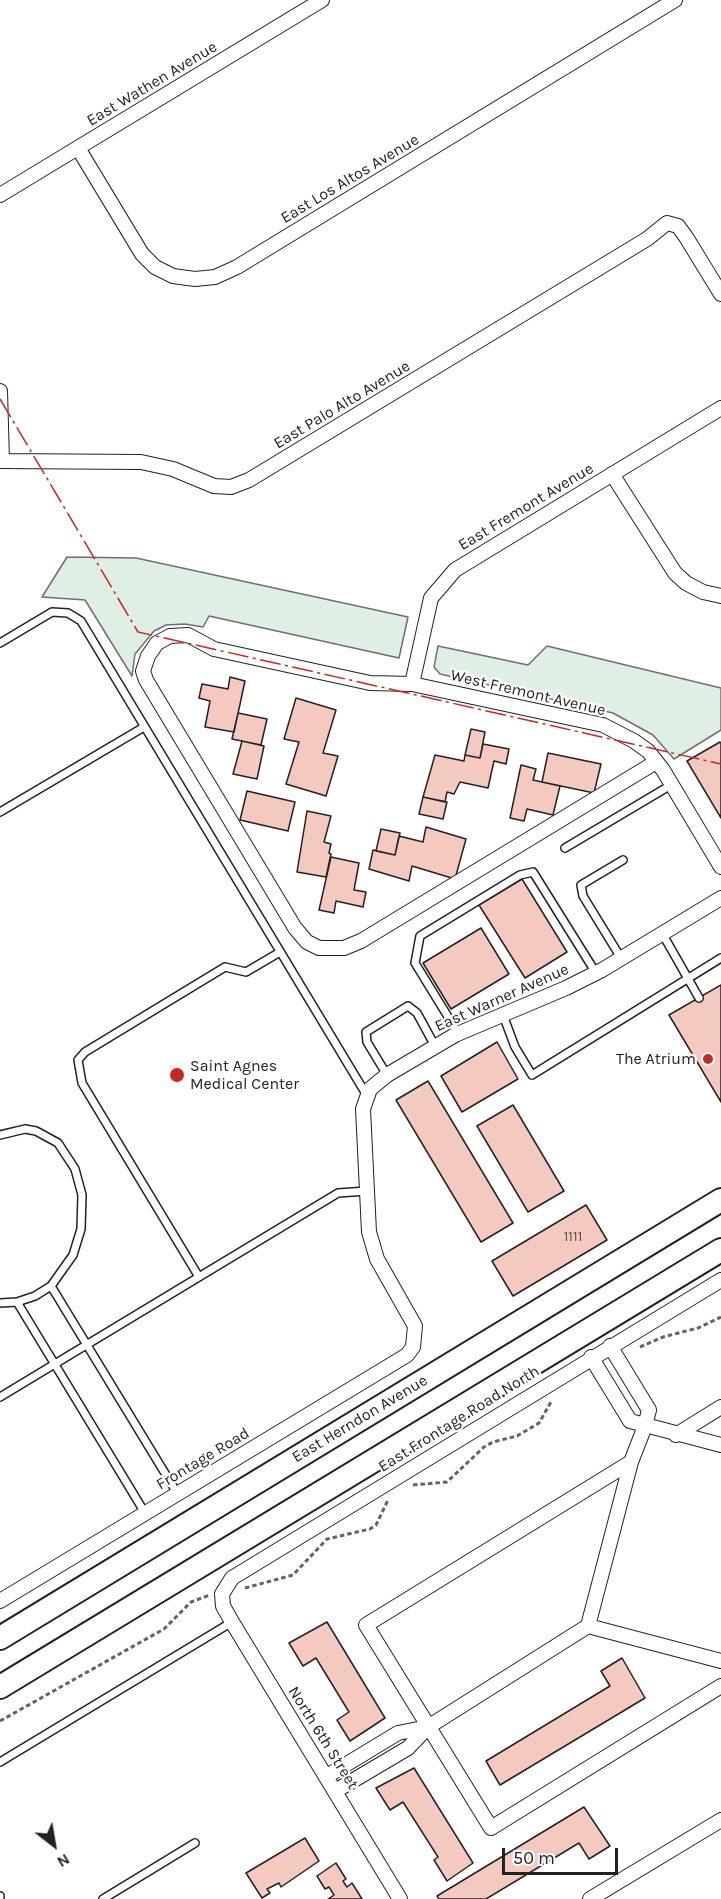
<!DOCTYPE html>
<html>
<head>
<meta charset="utf-8">
<style>
  body { margin:0 }
  #map { position:relative; width:721px; height:1899px; overflow:hidden; background:#fff; font-family:Karla,sans-serif }
  canvas { display:block }
  .north { position:absolute; left:24px; top:1815px; width:60px; height:60px; -webkit-text-stroke:4px #fff; paint-order:stroke; rotate:149deg; font-size:16px; font-weight:700; line-height:24px; text-align:center; color:#222 }
  .north::after { content:''; display:block; margin:auto; width:21px; height:27px; background:#222; clip-path:polygon(50% 0,100% 100%,50% 72%,0 100%) }
  .scale { position:absolute; left:502px; top:1848px; width:116px; height:27px; box-sizing:border-box; border:3px solid #222; border-top:0; padding-left:8px; font-size:18px; line-height:21px; white-space:nowrap; color:#222; -webkit-text-stroke:4px #fff; paint-order:stroke }
</style>
</head>
<body>
<div id="map">
<canvas width="721" height="1899"></canvas>
<div class="north">N</div>
<div class="scale">50 m</div>
</div>
<script>
const ctx = document.querySelector('canvas').getContext('2d');
ctx.lineJoin = 'round';
function fill(path, color) { ctx.fillStyle = color; ctx.fill(path, 'evenodd'); }
const shape = rows => new Path2D(rows.map(r => 'M' + r).join(''));
function stroke(path, color, width, dash) { ctx.strokeStyle = color; ctx.lineWidth = width; ctx.lineCap = dash ? 'butt' : 'round'; ctx.setLineDash(dash || []); ctx.stroke(path); }
function write(font, color, halo, rows, align = 'center') {
  ctx.font = font + ' Karla,sans-serif'; ctx.lineWidth = 4.5; ctx.setLineDash([]); ctx.textBaseline = 'middle'; ctx.strokeStyle = halo; ctx.fillStyle = color; for (const [text, x, y, turn = 0] of rows) {
    ctx.save(); ctx.translate(x, y); ctx.rotate((+turn || 0) * Math.PI / 180); ctx.textAlign = isNaN(turn) ? turn : align; if (halo) ctx.strokeText(text, 0, 0); ctx.fillText(text, 0, 0); ctx.restore();
  }
}
const green = shape([
  [67,557,136,558,408,617,399,658,209,616,203,627,185,624,166,625,154,631,135,654,132,676,85,600,42,597,67,557],
  [438,646,528,665,547,646,721,688,721,730,674,759,653,735,613,713,440,674,434,667,438,646]
]);
fill(green, '#e0efe3');
stroke(green, '#6f6f6f', 1.5);
const building = shape([
  [230,677,245,681,234,732,205,727,210,701,199,698,202,684,228,689,230,677],
  [296,698,336,710,323,753,338,756,326,796,286,784,299,742,284,739,296,698],
  [238,713,267,719,261,745,232,739,238,713],
  [471,729,485,732,480,758,465,755,471,729],
  [242,741,264,746,257,779,233,774,242,741],
  [720,742,721,743,721,818,687,761,720,742],
  [483,744,509,749,506,764,494,761,488,788,460,782,454,794,447,792,445,802,423,797,435,755,464,761,465,755,480,758,483,744],
  [548,753,601,764,594,793,542,782,548,753],
  [521,765,536,769,533,780,560,786,553,815,527,809,524,821,510,818,521,765],
  [247,791,295,802,288,831,240,820,247,791],
  [423,797,447,802,443,819,419,814,423,797],
  [307,811,331,816,324,842,331,844,329,853,331,854,326,877,297,872,307,811],
  [426,827,466,839,455,879,412,866,409,881,369,869,373,850,395,855,399,836,423,842,426,827],
  [381,829,400,833,395,855,376,851,381,829],
  [331,857,359,863,354,890,366,892,363,907,336,901,334,913,319,910,331,857],
  [522,879,567,952,525,978,479,905,522,879],
  [481,928,509,974,451,1009,423,963,481,928],
  [721,985,721,1102,669,1015,721,985],
  [497,1042,518,1079,462,1112,441,1076,497,1042],
  [428,1081,513,1223,481,1242,396,1100,428,1081],
  [513,1105,564,1191,528,1212,477,1126,513,1105],
  [586,1205,607,1240,513,1296,492,1261,586,1205],
  [327,1622,385,1718,350,1741,337,1720,349,1712,316,1658,303,1666,289,1643,327,1622],
  [622,1658,645,1698,500,1785,486,1761,610,1686,601,1671,622,1658],
  [414,1768,473,1863,447,1881,434,1860,438,1857,403,1802,390,1810,376,1788,414,1768],
  [584,1807,610,1846,589,1859,579,1843,486,1899,439,1899,437,1896,584,1807],
  [305,1838,319,1861,281,1887,279,1883,267,1889,270,1893,262,1898,246,1873,305,1838],
  [336,1863,346,1879,343,1881,347,1887,352,1883,362,1899,328,1899,334,1895,329,1887,325,1889,317,1876,336,1863]
]);
fill(building, '#f3c9c0');
stroke(building, '#222', 1.5);
const lane = shape([
  [0,643,52,612,68,613,81,621,366,1094],
  [0,812,144,727],
  [565,848,671,785],
  [662,933,699,998],
  [621,958,583,896,581,885,623,860],
  [503,1015,515,1047,532,1075,721,958],
  [458,1033,415,963,420,936,520,875,533,872,596,973],
  [387,1075,367,1042,366,1032,408,1006,417,1013,435,1046],
  [0,1135,25,1129,36,1131,58,1143,75,1169,82,1195,81,1229,73,1255,51,1286,177,1493],
  [199,1277,82,1083,78,1060,85,1052,225,967,246,972,280,952],
  [17,1302,35,1296,51,1286],
  [0,1303,17,1302,145,1513],
  [0,1397,338,1193,367,1191],
  [0,1762,232,1622],
  [0,1896,0,1897],
  [103,1899,195,1843]
]);
const street = shape([
  [78,148,142,254,155,267,173,276,195,279,215,277,237,267,675,0],
  [0,195,322,0],
  [0,391,2,461],
  [0,461,141,462,173,469,214,486,231,487,249,480,647,239,667,223,678,226,686,237,721,294],
  [612,474,675,573,686,583,703,592,721,596],
  [412,684,431,598,455,570,721,408],
  [656,762,361,941,344,948,319,948,307,942,295,928,146,680,143,671,148,656,157,643,170,636,188,635,214,649,370,683,412,684,603,725,634,741,648,751,663,770,721,867],
  [610,1346,649,1410,645,1426,631,1462,588,1626,721,1661],
  [591,1357,630,1421,721,1445],
  [676,1435,721,1407],
  [631,1462,366,1625,491,1828,721,1686],
  [0,1601,389,1366,407,1355,413,1347,415,1326,377,1259,369,1232,363,1109,370,1089,387,1075,455,1035,566,988,602,970,721,898],
  [327,1776,398,1733,428,1727],
  [337,1790,408,1748,428,1727,588,1626],
  [400,1899,232,1622,223,1606,222,1594,232,1578,721,1280],
  [590,1899,721,1820]
]);
const primary = shape([
  [0,1638,721,1200],
  [0,1687,721,1250]
]);
stroke(lane, '#222', 10);
stroke(street, '#222', 16);
stroke(primary, '#222', 26);
stroke(shape([
  [640,1347,663,1337,698,1328,721,1317],
  [413,1485,447,1482,484,1447,493,1442,517,1436,539,1423,552,1400],
  [245,1588,293,1575,327,1539,370,1529,376,1525,388,1500],
  [0,1721,164,1629,191,1602,210,1595]
]), '#646464', 3, [4.5, 3]);
stroke(lane, '#fff', 7);
stroke(street, '#fff', 14);
stroke(primary, '#fff', 22);
stroke(shape([
  [0,399,138,632,721,764]
]), '#c62828', 1.5, [21, 4.5, 3, 4.5]);
for (const [x, y, r, color] of [
  [708,1059,6,"#c62828"],
  [177,1075,8,"#c62828"]
]) { const dot = new Path2D(); dot.arc(x, y, r, 0, 2 * Math.PI); ctx.fillStyle = color; ctx.fill(dot); stroke(dot, '#fff', 2); }
write('14px', '#564c4a', null, [
  ["1111",573,1237]
]);
write('16px', '#222', '#fff', [
  ["East Wathen Avenue",152,84,-31],
  ["East Los Altos Avenue",350,179,-31],
  ["East Palo Alto Avenue",342,405,-31],
  ["East Fremont Avenue",526,507,-31],
  ["West Fremont Avenue",528,693,13],
  ["East Warner Avenue",502,998,-24],
  ["East Herndon Avenue",360,1419,-31],
  ["East Frontage Road North",459,1419,-32],
  ["Frontage Road",203,1459,-31],
  ["North 6th Street",323,1738,58]
]);
write('16px', '#222', '#fff', [
  ["The Atrium",696,1059],
  ["Saint Agnes",190,1066,"left"],
  ["Medical Center",190,1084,"left"]
], 'right');
</script>
</body>
</html>
